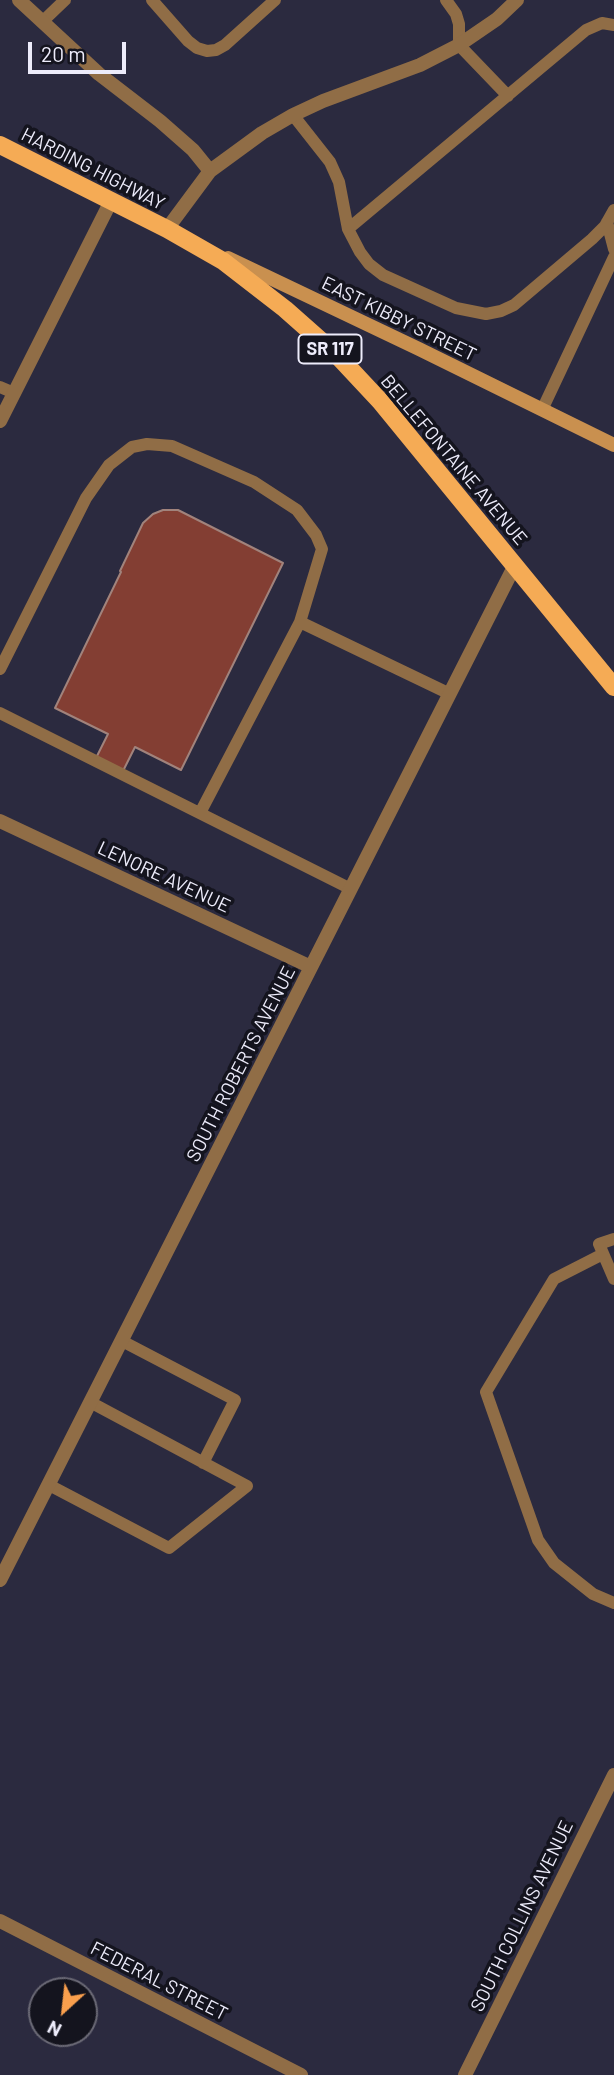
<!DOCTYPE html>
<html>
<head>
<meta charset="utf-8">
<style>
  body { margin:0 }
  #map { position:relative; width:614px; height:2075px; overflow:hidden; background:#2b2a3f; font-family:Barlow,sans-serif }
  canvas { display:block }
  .north { position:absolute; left:28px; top:1977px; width:70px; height:70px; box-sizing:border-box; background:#14141e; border:2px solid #6b6a76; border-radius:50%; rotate:207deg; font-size:19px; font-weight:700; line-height:28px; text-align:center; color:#edecfb }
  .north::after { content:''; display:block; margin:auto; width:24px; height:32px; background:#f99f4d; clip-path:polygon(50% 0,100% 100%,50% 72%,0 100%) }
  .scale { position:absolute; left:28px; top:42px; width:98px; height:32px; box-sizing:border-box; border:4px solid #edecfb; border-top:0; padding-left:9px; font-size:21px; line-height:24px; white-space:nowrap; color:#edecfb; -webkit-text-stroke:5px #14141e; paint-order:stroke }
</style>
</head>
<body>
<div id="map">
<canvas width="614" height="2075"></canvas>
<div class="north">N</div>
<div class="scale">20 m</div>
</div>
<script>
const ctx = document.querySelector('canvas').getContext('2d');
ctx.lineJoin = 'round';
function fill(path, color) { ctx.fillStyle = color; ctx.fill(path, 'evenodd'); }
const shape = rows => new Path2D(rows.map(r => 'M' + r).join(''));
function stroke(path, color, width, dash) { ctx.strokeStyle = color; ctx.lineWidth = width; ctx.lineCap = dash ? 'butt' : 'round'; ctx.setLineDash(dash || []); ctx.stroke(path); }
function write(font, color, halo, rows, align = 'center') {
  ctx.font = font + ' Barlow,sans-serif'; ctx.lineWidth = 7; ctx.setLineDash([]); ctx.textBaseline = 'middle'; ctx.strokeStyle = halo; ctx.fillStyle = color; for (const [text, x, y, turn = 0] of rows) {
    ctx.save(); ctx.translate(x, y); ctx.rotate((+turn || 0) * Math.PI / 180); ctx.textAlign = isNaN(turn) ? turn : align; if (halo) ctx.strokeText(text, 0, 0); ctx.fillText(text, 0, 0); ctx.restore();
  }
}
const building = shape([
  [163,510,178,510,283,563,181,770,135,747,123,771,96,758,108,734,55,708,121,572,120,571,143,523,153,514,163,510]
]);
fill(building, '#833e33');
stroke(building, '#a1837c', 2);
stroke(shape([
  [152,0,188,41,197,48,207,51,216,50,225,45,275,0],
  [446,0,456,14,459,24,459,45,508,96],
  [42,22,65,0],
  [614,25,602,23,586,30,348,229,360,252,369,264,383,275,456,308,486,314,501,311,514,305,592,239,605,226,614,210],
  [293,115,330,162,339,182,348,229],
  [607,222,614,249],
  [0,387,14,393],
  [542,410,614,257],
  [0,669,86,498,109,465,132,447,147,444,172,446,254,482,297,510,316,535,322,549,300,622],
  [0,713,351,889],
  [200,813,300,622,450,694],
  [614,1239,599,1244,614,1279],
  [603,1254,554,1279,486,1392,538,1540,554,1563,593,1594,614,1603],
  [122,1341,235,1400,203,1463],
  [49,1485,169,1548,247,1486,90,1402]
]), '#906d46', 12);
stroke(shape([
  [19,0,99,74,160,121,193,150,210,171,167,229],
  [210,171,262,133,293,115,323,101,420,65,459,45,497,19,517,0],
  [0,421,111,201],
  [0,821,311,967],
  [0,1580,515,565],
  [0,1921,301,2075],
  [465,2075,614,1775]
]), '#906d46', 14);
stroke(shape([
  [228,258,419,349,614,445]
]), '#c9904f', 14);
stroke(shape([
  [0,145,167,229,223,261,285,309,337,355,380,401,614,687]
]), '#f5ab55', 18);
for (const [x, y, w] of [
  [330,349,63]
]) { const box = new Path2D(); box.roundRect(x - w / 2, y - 14.5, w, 29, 5); ctx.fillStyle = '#14141e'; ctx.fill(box); stroke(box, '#edecfb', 2); }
write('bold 18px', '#edecfb', null, [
  ["SR 117",330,349]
]);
write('19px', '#edecfb', '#14141e', [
  ["HARDING HIGHWAY",93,169,27],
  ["EAST KIBBY STREET",399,319,26],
  ["BELLEFONTAINE AVENUE",454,460,50],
  ["LENORE AVENUE",164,877,25],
  ["SOUTH ROBERTS AVENUE",241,1064,-63],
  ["SOUTH COLLINS AVENUE",522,1916,-64],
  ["FEDERAL STREET",159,1981,27]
]);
</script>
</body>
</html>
